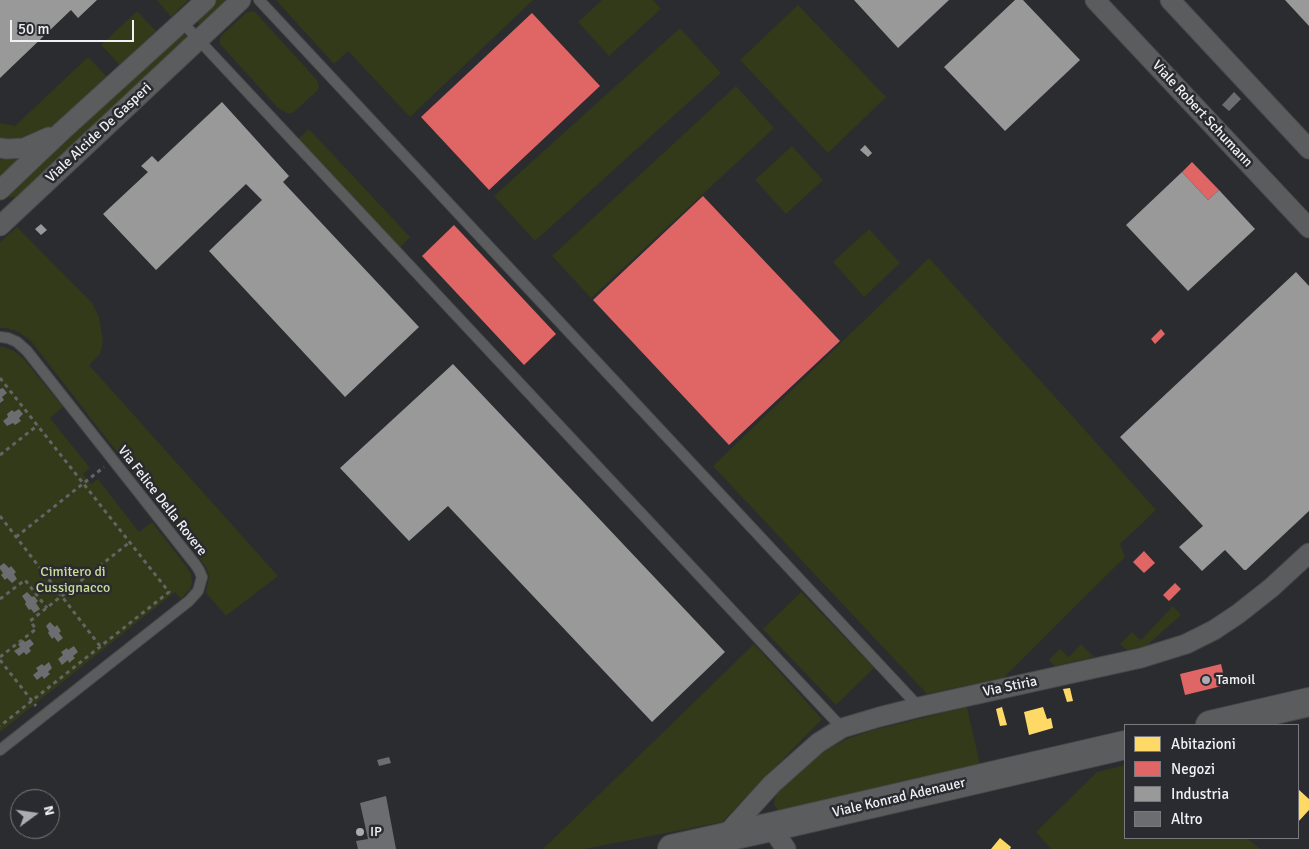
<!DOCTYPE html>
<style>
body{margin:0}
#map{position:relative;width:1309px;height:849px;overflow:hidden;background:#2b2c2f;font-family:Signika,sans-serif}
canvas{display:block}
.legend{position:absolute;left:1124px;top:724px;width:175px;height:115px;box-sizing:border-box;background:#2a2b30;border:1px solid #797a7e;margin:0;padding:6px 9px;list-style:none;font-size:15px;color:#f0f1f4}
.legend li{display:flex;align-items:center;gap:10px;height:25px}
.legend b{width:25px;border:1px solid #797a7e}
.north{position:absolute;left:10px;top:789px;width:50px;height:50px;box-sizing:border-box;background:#2a2b30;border:1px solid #797a7e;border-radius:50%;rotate:76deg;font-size:14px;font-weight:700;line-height:20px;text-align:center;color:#f0f1f4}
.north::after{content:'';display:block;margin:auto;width:18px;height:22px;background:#abacaf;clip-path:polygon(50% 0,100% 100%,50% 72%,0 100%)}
.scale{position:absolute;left:10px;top:20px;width:124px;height:22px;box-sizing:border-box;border:2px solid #f0f1f4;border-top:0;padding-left:6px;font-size:15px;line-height:18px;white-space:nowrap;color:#f0f1f4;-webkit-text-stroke:4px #2a2b30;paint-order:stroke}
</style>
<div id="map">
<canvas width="1309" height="849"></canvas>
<ul class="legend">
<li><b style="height:14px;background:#ffd966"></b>Abitazioni</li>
<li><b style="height:14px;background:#e06666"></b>Negozi</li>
<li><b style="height:14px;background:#999"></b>Industria</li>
<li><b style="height:14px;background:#6c6d70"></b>Altro</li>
</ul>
<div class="north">N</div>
<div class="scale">50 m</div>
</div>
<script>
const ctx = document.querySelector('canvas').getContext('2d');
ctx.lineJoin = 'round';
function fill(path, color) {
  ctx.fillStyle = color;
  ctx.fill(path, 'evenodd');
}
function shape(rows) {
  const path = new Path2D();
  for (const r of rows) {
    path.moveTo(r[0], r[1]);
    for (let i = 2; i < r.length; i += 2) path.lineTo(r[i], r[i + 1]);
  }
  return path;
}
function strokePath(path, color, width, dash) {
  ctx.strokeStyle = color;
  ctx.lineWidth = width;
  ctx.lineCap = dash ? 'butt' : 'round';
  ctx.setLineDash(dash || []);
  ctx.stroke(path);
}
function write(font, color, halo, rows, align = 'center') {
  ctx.font = font + ' Signika,sans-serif';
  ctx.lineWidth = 5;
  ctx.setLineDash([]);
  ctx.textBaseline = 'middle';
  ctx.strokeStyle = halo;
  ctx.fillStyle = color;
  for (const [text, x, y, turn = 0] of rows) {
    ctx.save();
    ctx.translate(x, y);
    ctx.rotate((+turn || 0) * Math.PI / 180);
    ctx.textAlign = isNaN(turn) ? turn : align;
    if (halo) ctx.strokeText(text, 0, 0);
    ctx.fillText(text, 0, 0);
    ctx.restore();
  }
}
fill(shape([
 [157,0,188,0,171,17],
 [217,0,231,0,205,25,200,25,198,23,197,18],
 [276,0,533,0,410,117,348,51,334,64],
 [602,0,653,0,661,9,609,56,578,22],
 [798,5,886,97,828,153,740,60],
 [137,11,156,31,120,65,101,45],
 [251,11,255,12,317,80,319,86,318,90,294,112,289,114,278,108,220,44,220,40,221,36,246,13],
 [680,28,721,73,535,241,494,196],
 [183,34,186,35,187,38,21,197,7,197,179,35],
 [88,57,108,78,58,124,38,135,14,139,0,138,0,123,15,126],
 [736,86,774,128,591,298,552,256],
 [309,129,410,237,398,249,296,141],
 [792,146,823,180,786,214,755,180],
 [0,156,25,156,0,179],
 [17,227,92,303,99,317,103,342,100,354,89,365,278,576,226,616,206,593,209,576,206,567,31,341,19,332,6,328,0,328,0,242],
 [869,229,900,263,864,297,833,262],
 [929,258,1075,419,1156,510,1120,544,1125,557,1003,678,927,694,713,466],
 [0,347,4,347,14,351,23,358,63,407,50,418,90,468,83,474,91,484,98,479,139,532,152,522,186,566,191,574,192,584,189,590,181,599,175,592,0,732],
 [801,592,874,668,836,705,763,629],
 [1173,606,1181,615,1146,646,1127,650,1120,644,1132,632,1141,640],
 [754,644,822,719,722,822,584,849,543,849],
 [1081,644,1094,657,1055,666,1049,660,1060,649,1069,657],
 [967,707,980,765,782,811,777,809,774,805,775,796,779,790,813,760,830,748,847,739,870,731],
 [1125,765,1125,838,1247,838,1260,849,1051,849,1036,832,1097,772]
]), '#323a19');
fill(shape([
 [1070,688,1073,701,1067,702,1063,689],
 [1002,707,1007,725,1000,726,996,709],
 [1043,707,1047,719,1051,718,1053,728,1029,735,1024,712],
 [1298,789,1309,799,1309,810,1298,822],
 [1000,838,1011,847,1010,849,991,849]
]), '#ffd966');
fill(shape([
 [532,13,600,86,489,190,421,117],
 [1192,162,1219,190,1208,200,1182,172],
 [703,196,840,341,729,445,593,300],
 [454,225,556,334,524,365,422,256],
 [1161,329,1165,334,1155,344,1151,339],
 [1144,551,1155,563,1144,573,1133,562],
 [1175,583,1181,589,1169,601,1163,595],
 [1221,664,1226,685,1185,695,1180,674]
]), '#e06666');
fill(shape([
 [0,0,97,0,78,18,71,10,0,78],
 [854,0,949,0,898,48],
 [1015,0,1023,0,1080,60,1005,131,944,67],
 [1285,0,1309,0,1309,26],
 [222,102,289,176,283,182,419,327,345,397,209,251,262,200,246,184,156,270,103,214,148,172,141,166,152,156,158,162],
 [865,145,872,153,868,157,860,150],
 [1182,172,1208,200,1219,190,1255,229,1188,291,1126,225],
 [41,224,47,230,41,235,35,229],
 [1296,272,1309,286,1309,511,1246,570,1244,570,1225,550,1202,571,1179,547,1203,526,1120,437],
 [453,364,725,652,652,722,448,506,409,541,340,468]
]), '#999');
fill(shape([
 [1234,92,1241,99,1229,111,1222,105],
 [3,388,7,393,2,397,4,400,0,403,0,389],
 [19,409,23,414,19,418,21,421,15,425,13,423,7,426,3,421,8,417,7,414,12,410,14,412],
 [4,563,9,568,11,566,16,572,14,574,17,579,12,583,7,578,5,580,1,575,3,573,0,569,0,566],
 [27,592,32,597,34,596,38,601,36,603,40,609,34,613,31,609,29,610,25,604,26,602,22,596],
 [50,622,55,627,57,625,61,631,59,633,63,638,58,642,54,637,52,639,48,633,49,631,46,626],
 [30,639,34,644,29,648,31,651,26,655,24,652,19,656,14,651,20,647,18,644,23,640,25,642],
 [74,646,78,652,73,656,75,658,69,663,68,660,62,665,58,659,63,655,61,652,67,648,68,650],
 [49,662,52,668,48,672,50,674,44,679,42,676,37,680,33,675,38,671,36,668,42,664,44,666],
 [389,757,391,763,379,766,377,760],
 [386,796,396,849,358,849,356,841,368,839,360,803]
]), '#6c6d70');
const service = shape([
 [259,0,919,707],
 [182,22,842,728],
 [0,337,8,338,17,342,27,351,195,564,199,570,202,577,198,591,189,601,0,750]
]);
const minor = shape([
 [1095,0,1309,228],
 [1170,0,1309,149],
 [0,148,7,149,24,148,49,137],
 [0,190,62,131,206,0],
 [0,226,241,0],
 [771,827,786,849],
 [723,838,772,784,818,743,842,728,879,717,919,707,1141,658,1186,644,1214,630,1238,614,1271,588,1309,553]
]);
const secondary = shape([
 [1210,725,1309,702],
 [672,849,771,827,1125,745]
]);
strokePath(service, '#48494b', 12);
strokePath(minor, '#48494b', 21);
strokePath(secondary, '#48494b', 30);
strokePath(shape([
 [0,378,169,592,0,726],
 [0,455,38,425],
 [0,516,100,646],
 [16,537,104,467],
 [0,599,25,580,47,608],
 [0,657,36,629,30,621,130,542],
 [0,660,36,706]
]), '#646466', 3, [4, 4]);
strokePath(service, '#5b5c5e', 10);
strokePath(minor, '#5b5c5e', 19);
strokePath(secondary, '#5b5c5e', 28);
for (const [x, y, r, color] of [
 [1206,680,5,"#abacaf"],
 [360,832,5,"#abacaf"]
]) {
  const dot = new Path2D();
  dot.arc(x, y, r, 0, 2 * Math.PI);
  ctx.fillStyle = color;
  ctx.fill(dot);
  strokePath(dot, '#2a2b30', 2);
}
write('14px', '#f0f1f4', '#2a2b30', [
 ["Viale Robert Schumann",1202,114,47],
 ["Viale Alcide De Gasperi",99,133,-43],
 ["Via Felice Della Rovere",162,501,52],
 ["Via Stiria",1010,687,-12],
 ["Viale Konrad Adenauer",899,798,-13]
]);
write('14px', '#cadc98', '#2a2b30', [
 ["Cimitero di",73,572],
 ["Cussignacco",73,588]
]);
write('14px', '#f0f1f4', '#2a2b30', [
 ["Tamoil",1216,680],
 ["IP",370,832]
], 'left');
</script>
